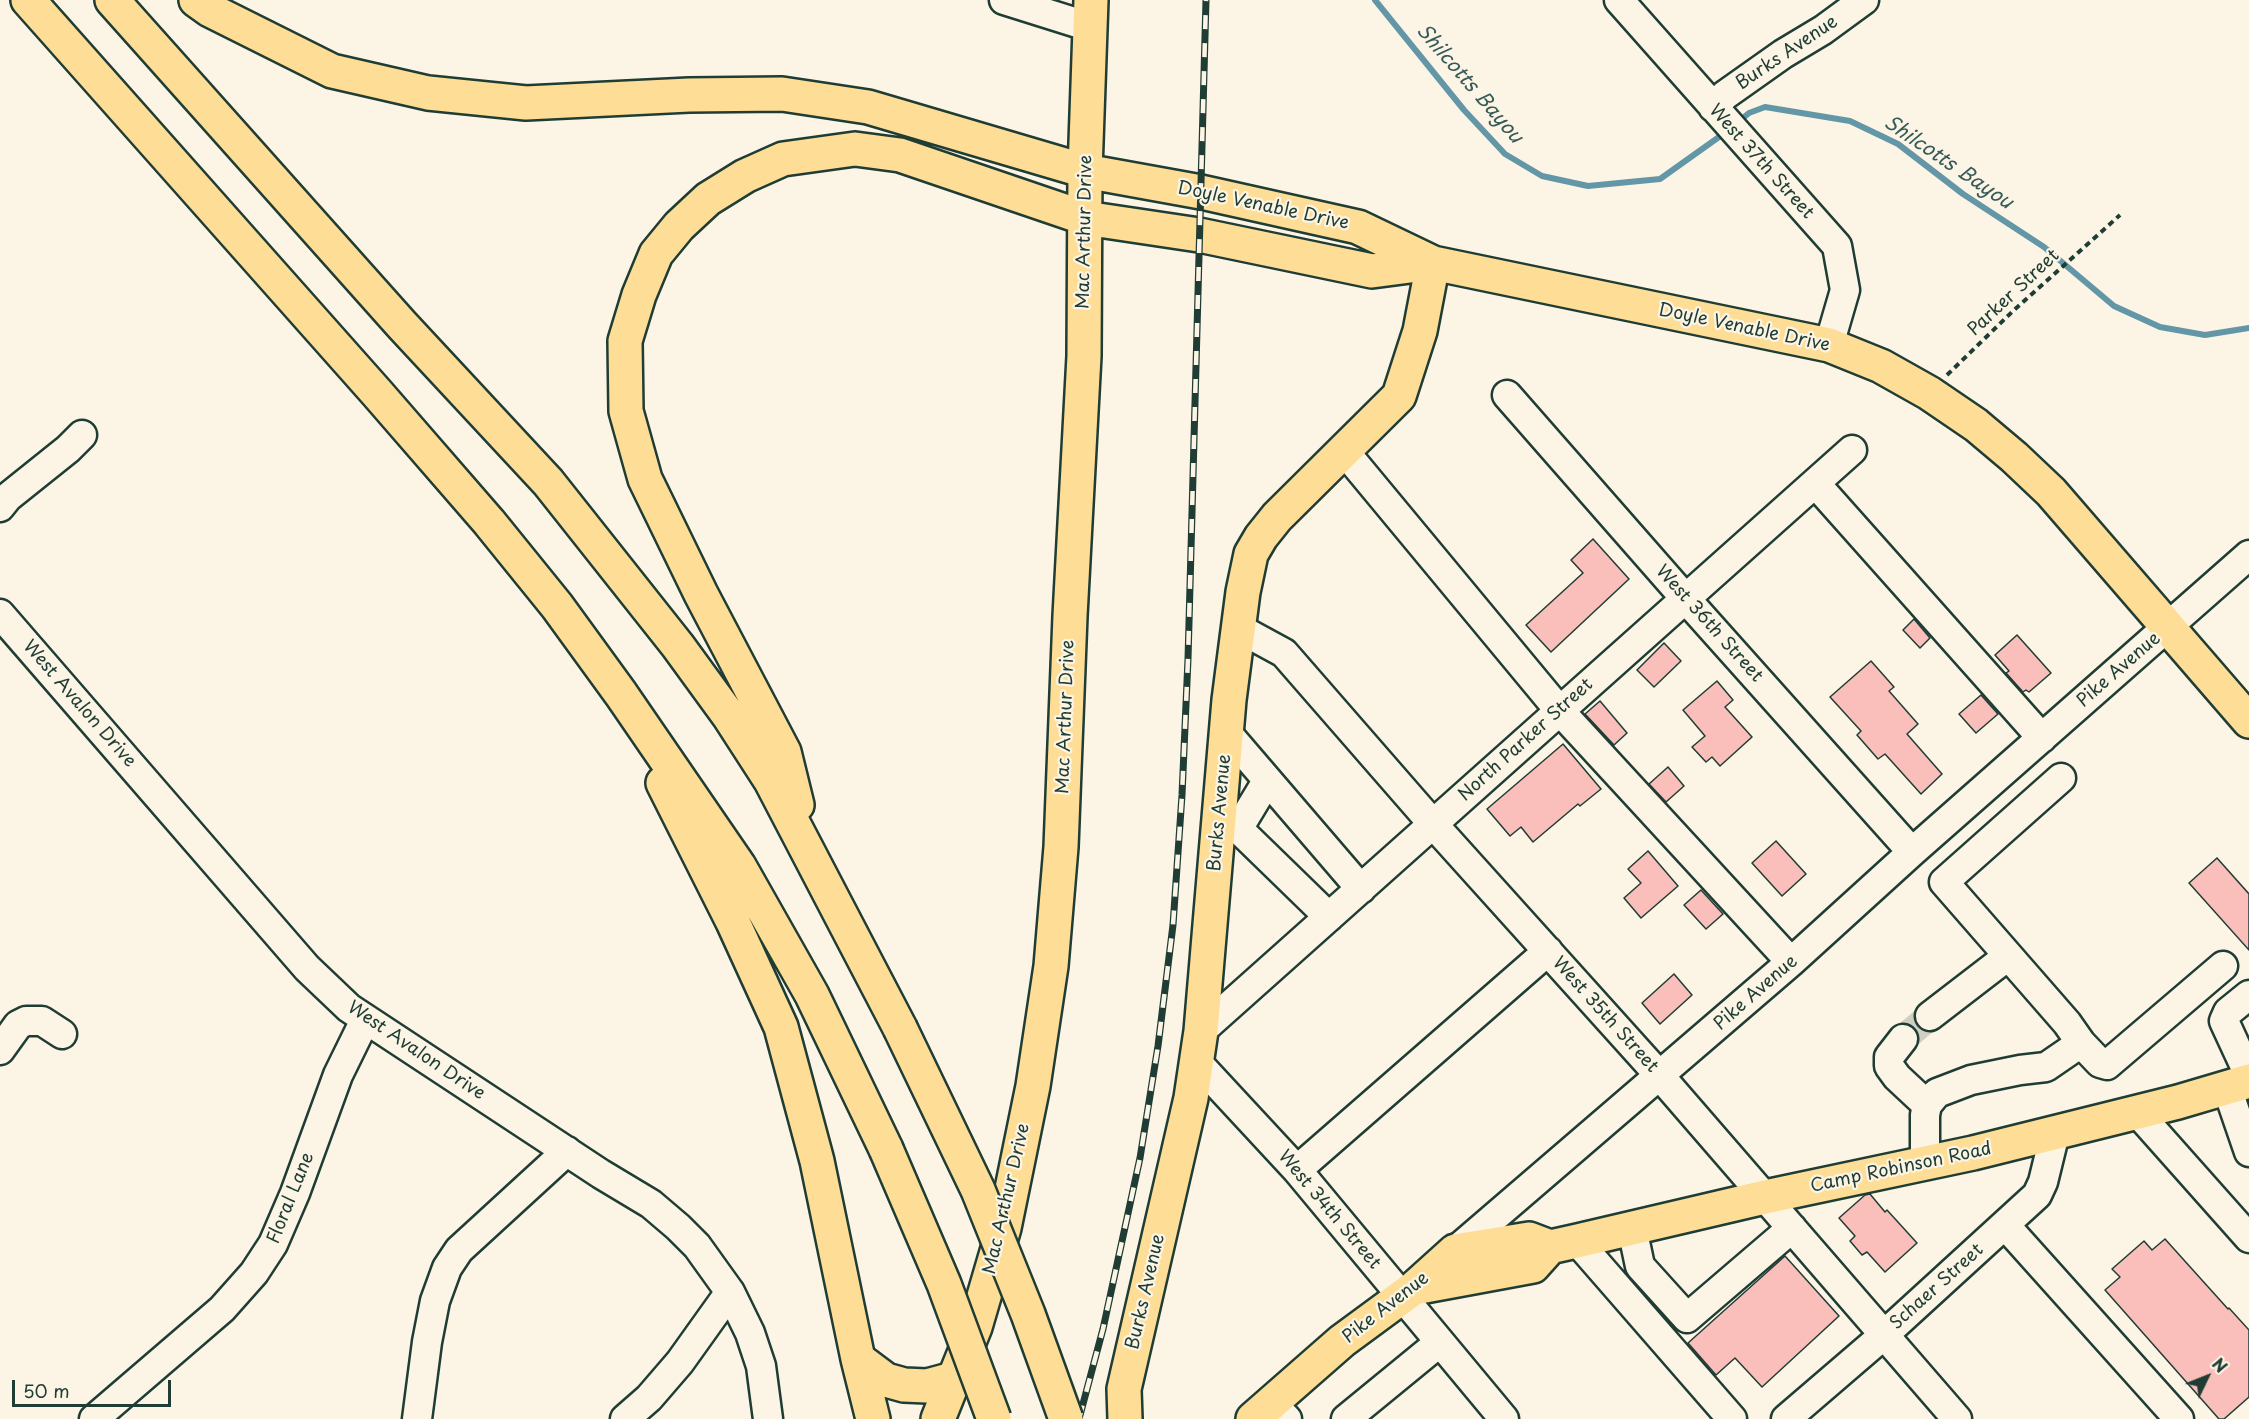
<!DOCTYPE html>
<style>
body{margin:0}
#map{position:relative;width:2249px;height:1419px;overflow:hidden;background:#fcf5e5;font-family:"Playpen Sans",sans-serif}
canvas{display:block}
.north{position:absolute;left:2177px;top:1347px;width:60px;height:60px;-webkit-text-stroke:4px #fcf5e5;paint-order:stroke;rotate:47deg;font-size:16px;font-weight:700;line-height:24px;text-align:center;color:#1f3d34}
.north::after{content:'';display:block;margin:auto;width:21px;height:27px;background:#1f3d34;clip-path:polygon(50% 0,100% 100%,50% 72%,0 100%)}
.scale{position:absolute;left:12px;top:1380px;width:159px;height:27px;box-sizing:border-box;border:3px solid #1f3d34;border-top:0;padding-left:8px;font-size:18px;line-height:21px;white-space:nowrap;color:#1f3d34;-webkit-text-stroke:4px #fcf5e5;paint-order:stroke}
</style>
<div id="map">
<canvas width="2249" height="1419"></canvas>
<div class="north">N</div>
<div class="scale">50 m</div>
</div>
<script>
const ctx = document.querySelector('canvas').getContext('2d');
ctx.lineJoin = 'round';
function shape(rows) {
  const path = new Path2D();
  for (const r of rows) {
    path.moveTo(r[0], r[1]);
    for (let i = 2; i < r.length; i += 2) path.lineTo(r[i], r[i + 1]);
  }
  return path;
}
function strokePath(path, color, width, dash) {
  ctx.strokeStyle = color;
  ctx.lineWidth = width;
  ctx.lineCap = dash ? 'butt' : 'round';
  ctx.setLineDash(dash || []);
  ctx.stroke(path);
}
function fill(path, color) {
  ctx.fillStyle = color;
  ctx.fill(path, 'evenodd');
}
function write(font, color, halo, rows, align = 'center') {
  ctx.font = font + ' "Playpen Sans",sans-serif';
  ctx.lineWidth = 4.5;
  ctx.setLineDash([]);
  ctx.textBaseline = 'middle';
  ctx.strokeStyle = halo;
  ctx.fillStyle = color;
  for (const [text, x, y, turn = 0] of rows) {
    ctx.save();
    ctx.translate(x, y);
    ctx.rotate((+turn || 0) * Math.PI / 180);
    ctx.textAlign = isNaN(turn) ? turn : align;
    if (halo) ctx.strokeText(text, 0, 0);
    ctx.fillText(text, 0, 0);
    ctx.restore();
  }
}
strokePath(shape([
 [1375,0,1464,110,1505,154,1542,176,1588,186,1660,179,1726,132],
 [1738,122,1749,113,1765,107,1850,121,1898,144,1963,194,2044,247,2114,306,2160,327,2205,335,2249,328]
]), '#6397a7', 6);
const building = shape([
 [1593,539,1629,579,1551,652,1526,625,1583,573,1571,560,1593,539],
 [1914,619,1930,638,1920,648,1903,630,1914,619],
 [2017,635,2051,673,2029,692,2026,690,2023,692,2006,673,2009,671,1995,655,2017,635],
 [1664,643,1681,661,1654,687,1637,670,1664,643],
 [1871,661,1894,687,1889,691,1918,724,1907,734,1942,774,1921,794,1885,754,1878,759,1857,735,1861,731,1830,697,1871,661],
 [1717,681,1733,700,1725,707,1752,737,1720,766,1712,757,1706,762,1692,747,1705,736,1683,710,1717,681],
 [1981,695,1998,714,1976,733,1959,714,1981,695],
 [1600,701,1627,733,1614,745,1585,714,1600,701],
 [1563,744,1601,789,1580,806,1578,804,1533,842,1521,827,1510,836,1487,809,1563,744],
 [1668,767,1684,786,1666,802,1649,784,1668,767],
 [1776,841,1806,874,1782,896,1752,863,1776,841],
 [1648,851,1678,886,1641,918,1624,898,1641,883,1628,869,1648,851],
 [2217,858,2249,894,2249,950,2189,883,2217,858],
 [1701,890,1723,914,1706,929,1684,905,1701,890],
 [1674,974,1692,995,1660,1024,1642,1003,1674,974],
 [1870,1194,1885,1212,1887,1210,1917,1243,1885,1272,1867,1252,1862,1255,1850,1241,1855,1236,1839,1218,1865,1195,1870,1194],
 [2165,1239,2228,1309,2229,1308,2249,1330,2249,1397,2224,1419,2219,1419,2105,1290,2120,1277,2112,1269,2144,1241,2152,1250,2165,1239],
 [1785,1256,1839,1316,1762,1387,1735,1358,1716,1375,1688,1343,1785,1256]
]);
fill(building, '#fabebb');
strokePath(building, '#1f3d34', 1.5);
strokePath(shape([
 [1903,1039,1930,1016]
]), '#d0d0c2', 28, [28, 14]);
const minor = shape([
 [1004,0,1090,27],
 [1619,0,1837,246,1845,290,1829,345],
 [1713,107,1725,95,1783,54,1823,30,1864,0],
 [1507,395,1685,598,1912,852],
 [1345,452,1559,710,1791,962],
 [1815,483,2042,738],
 [0,507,8,497,68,449,82,435],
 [0,614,307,968,349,1008,601,1174,651,1204,678,1227,697,1246,730,1292,750,1333,761,1366,768,1419],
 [1238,628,1284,653,1433,824,1660,1076,1957,1419],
 [1228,734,1361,889],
 [1220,811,1329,917],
 [1238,829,1267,781],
 [2249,995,2228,1012,2224,1021,2249,1075],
 [1930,1016,2008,956],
 [1201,1031,1852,450],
 [1903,1039,1889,1057,1889,1066,1897,1077,1927,1105],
 [2081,1043,2100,1063,2107,1065,2223,966],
 [0,1050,18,1025,26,1021,42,1021,62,1034],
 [1195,1060,1297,1170,1504,1419],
 [2227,1088,2249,1152],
 [2137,1112,2249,1238],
 [1925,1163,1925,1115,1927,1105,1937,1093,1971,1080,2020,1070,2046,1067,2081,1043,2067,1023,1944,882,2061,778],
 [1297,1170,1548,951],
 [2005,1225,2179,1419],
 [1632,1228,1640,1266,1687,1318,1792,1228],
 [1577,1241,1732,1419],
 [1455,1251,1791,962,1912,852,2249,555],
 [1272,1403,1287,1419],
 [94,1419,222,1309,254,1273,273,1244,295,1193,338,1075,365,1020],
 [417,1419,427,1342,435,1301,447,1268,459,1250,567,1151],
 [625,1419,649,1398,680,1362,730,1292],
 [1346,1419,1440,1342],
 [1786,1419,1885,1334,2037,1195,2043,1182,2055,1133]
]);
const major = shape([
 [1085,171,1201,192,1358,227,1433,263,1829,345,1881,366,1929,393,1976,425,2014,457,2051,492,2249,721],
 [1085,218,1199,235,1372,271,1433,263],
 [1414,1288,1533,1266,1550,1247],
 [938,1419,975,1327,1004,1228,1033,1086,1051,966,1061,847,1070,616,1084,356,1085,171,1091,0],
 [1125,1419,1124,1389,1191,1098,1201,1031,1229,700,1243,592,1251,554,1261,537,1277,517,1399,396,1420,331,1433,263],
 [1253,1419,1342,1341,1414,1288,1455,1251,1529,1239,1550,1247,1577,1241,1765,1197,1973,1153,2178,1102,2249,1081]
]);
const highway = shape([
 [28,0,377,393,489,522,557,606,621,694,739,866,812,995,886,1149],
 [112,0,402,325,548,482,678,646,729,716,771,781,900,1028],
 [196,0,210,10,332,71,428,93,526,103,689,95,782,94,868,107,1085,171],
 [663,783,733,922,781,1027,817,1161,858,1359,873,1419],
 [797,805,784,752,701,594,645,479,626,411,625,341,639,295,656,254,679,226,708,199,745,176,783,159,855,149,900,155,1085,218],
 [858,1359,886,1380,904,1385,927,1386,953,1379]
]);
strokePath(minor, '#1f3d34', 33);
strokePath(major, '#1f3d34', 38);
strokePath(highway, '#1f3d34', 38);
strokePath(shape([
 [1947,375,2013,311,2120,215]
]), '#1f3d34', 4, [6, 4.5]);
strokePath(minor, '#fcf5e5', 28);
strokePath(major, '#fedd96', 33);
strokePath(highway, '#fedd96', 33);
const rail = shape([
 [1079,1419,1103,1329,1140,1158,1158,1046,1173,925,1182,795,1188,659,1206,0]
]);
strokePath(rail, '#1f3d34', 7);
strokePath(rail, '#fcf5e5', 4.5, [14]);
const highwayBridge = shape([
 [900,1028,978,1190,1028,1314,1066,1419],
 [886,1149,944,1284,994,1419]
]);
strokePath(highwayBridge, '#1f3d34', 38, []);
strokePath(highwayBridge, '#fedd96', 33);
write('18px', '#1f3d34', '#fcf5e5', [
 ["Burks Avenue",1787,53,-34],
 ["West 37th Street",1761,162,48],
 ["Doyle Venable Drive",1263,206,12],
 ["Mac Arthur Drive",1085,232,-89],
 ["Parker Street",2014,293,-43],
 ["Doyle Venable Drive",1744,328,12],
 ["West 36th Street",1709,624,48],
 ["Pike Avenue",2119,670,-41],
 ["West Avalon Drive",79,704,49],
 ["Mac Arthur Drive",1066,717,-88],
 ["North Parker Street",1526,740,-42],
 ["Burks Avenue",1220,813,-85],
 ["Pike Avenue",1756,993,-41],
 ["West 35th Street",1605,1015,48],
 ["West Avalon Drive",416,1051,34],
 ["Camp Robinson Road",1901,1168,-12],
 ["Floral Lane",291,1198,-68],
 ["Mac Arthur Drive",1007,1199,-77],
 ["West 34th Street",1329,1210,50],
 ["Schaer Street",1937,1287,-42],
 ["Burks Avenue",1146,1292,-77],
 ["Pike Avenue",1386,1308,-38]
]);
write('italic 20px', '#365b5a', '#fcf5e5', [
 ["Shilcotts Bayou",1469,84,49],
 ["Shilcotts Bayou",1948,163,34]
]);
</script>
